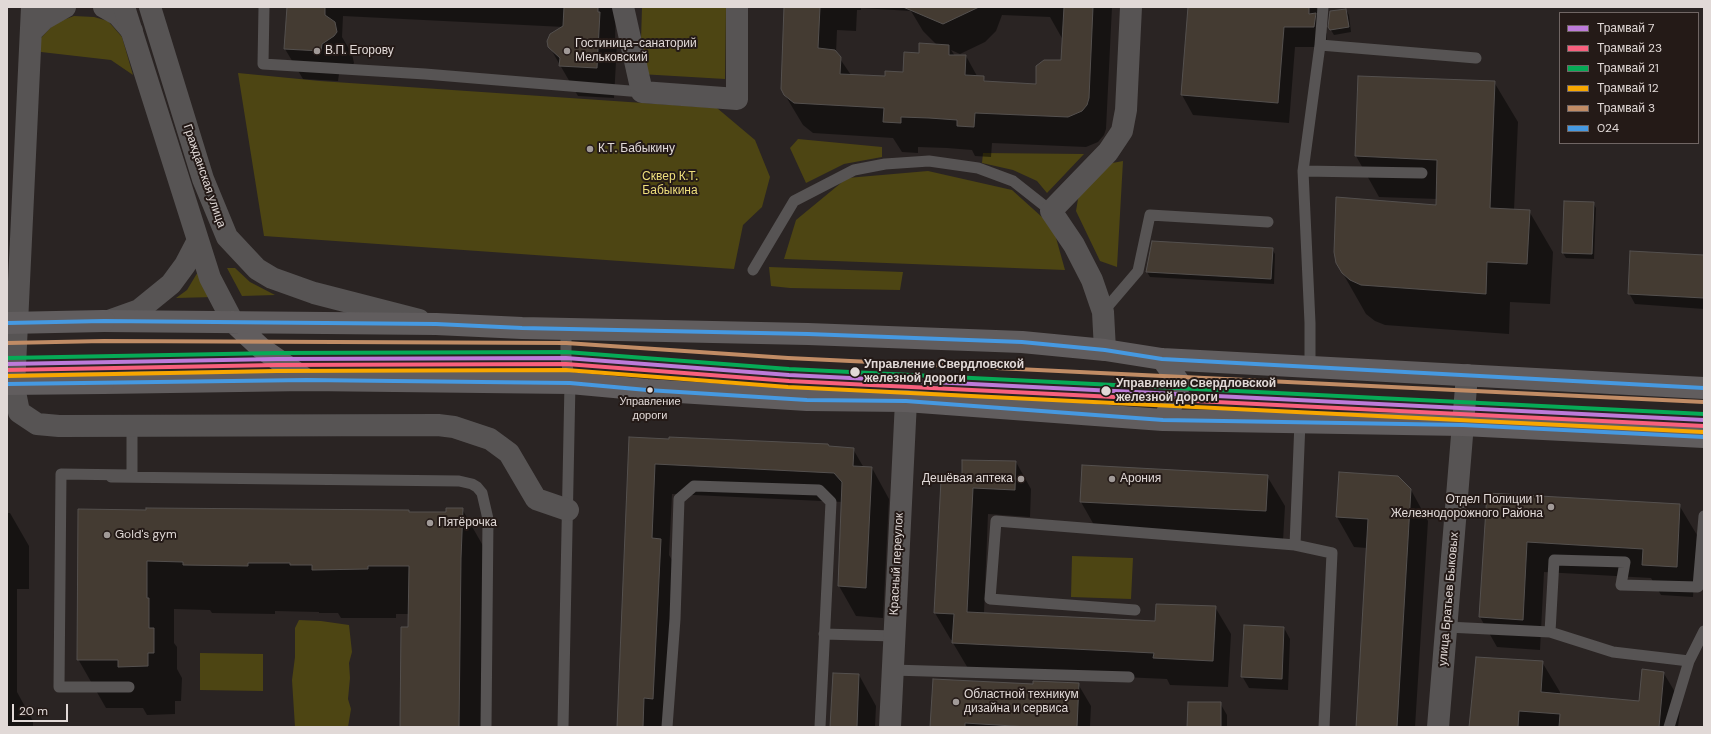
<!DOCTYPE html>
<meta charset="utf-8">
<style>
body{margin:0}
#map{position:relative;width:1711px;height:734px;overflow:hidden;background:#2a2423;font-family:"DM Sans",sans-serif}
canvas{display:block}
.frame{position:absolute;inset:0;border:8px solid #e1d9d7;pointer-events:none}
.legend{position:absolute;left:1559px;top:12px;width:140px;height:132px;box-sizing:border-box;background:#241a17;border:1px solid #706664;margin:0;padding:5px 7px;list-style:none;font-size:12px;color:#e1d9d7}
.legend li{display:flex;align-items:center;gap:8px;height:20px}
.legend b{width:20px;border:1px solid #706664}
.scale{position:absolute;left:12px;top:704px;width:56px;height:18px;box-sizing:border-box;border:2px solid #e1d9d7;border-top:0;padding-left:5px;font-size:12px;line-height:14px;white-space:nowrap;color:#e1d9d7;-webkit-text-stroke:3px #241a17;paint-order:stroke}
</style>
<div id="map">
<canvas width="1711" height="734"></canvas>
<div class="frame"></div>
<ul class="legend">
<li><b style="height:5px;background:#bd7bd9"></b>Трамвай 7</li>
<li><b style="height:5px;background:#f8607d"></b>Трамвай 23</li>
<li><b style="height:5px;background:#06aa56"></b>Трамвай 21</li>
<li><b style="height:5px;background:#f7a600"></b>Трамвай 12</li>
<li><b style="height:5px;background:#c18c65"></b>Трамвай 3</li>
<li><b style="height:5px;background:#4699e1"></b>024</li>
</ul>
<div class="scale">20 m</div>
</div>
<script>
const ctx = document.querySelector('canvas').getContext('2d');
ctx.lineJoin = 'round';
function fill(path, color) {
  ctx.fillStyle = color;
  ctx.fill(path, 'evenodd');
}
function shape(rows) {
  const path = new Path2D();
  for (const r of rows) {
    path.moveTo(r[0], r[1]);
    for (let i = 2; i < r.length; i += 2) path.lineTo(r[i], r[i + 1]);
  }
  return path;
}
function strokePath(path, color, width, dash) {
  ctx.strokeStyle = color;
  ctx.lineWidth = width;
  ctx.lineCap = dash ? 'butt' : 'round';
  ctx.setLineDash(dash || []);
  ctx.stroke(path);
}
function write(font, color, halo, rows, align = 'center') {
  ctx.font = font + ' "DM Sans",sans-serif';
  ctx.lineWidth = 4;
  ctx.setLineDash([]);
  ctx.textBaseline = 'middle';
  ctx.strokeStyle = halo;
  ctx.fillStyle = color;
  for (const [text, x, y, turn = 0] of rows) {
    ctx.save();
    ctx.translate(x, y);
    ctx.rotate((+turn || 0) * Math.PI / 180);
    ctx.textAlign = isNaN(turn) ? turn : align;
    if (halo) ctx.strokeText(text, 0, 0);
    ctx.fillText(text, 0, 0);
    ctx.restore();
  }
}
fill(shape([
 [642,7,726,7,725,79,640,74],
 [74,16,94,17,108,21,122,37,133,75,111,60,41,52,40,39,55,23],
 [238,73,320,81,717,108,755,140,770,177,762,207,743,225,734,269,264,236],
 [798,139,882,147,882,157,844,164,806,183,790,148],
 [983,153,1084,154,1047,193,1037,181,1013,170,982,163],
 [1123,161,1117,267,1100,261,1076,211,1078,199,1085,186,1102,165],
 [928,171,1012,190,1053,227,1065,270,784,259,796,220,847,178],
 [769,267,903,272,900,290,790,288,771,286],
 [227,268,235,268,250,282,275,295,242,296],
 [199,270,214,297,176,298,187,290],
 [1072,556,1133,558,1131,599,1071,597],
 [299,620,321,621,349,625,352,652,349,663,350,678,348,699,351,709,348,727,295,727,292,680,295,657,295,628],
 [200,653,263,654,263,691,200,690]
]), '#4d4513');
fill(shape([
 [288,7,616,7,615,40,617,43,614,98,578,96,549,46,564,27,343,16,342,37,352,54,354,63,351,67,339,74,338,81,303,79,285,49],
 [786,7,1112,7,1106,129,1104,135,1098,142,1086,147,992,143,991,157,975,156,972,150,947,148,918,147,918,153,902,152,893,138,813,133,803,125,785,95],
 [861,8,911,11,923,31,937,45,920,54,904,73,886,77,851,75,836,53,837,30,856,31,857,10,861,10],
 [1002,15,1050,17,1063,40,1062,61,1037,85,986,82,983,77,977,76,966,56,955,56,951,50,960,54,985,42,996,31],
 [1189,7,1316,7,1320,14,1320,23,1327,34,1326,47,1295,47,1289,123,1193,115,1182,95],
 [1346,10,1349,15,1351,32,1334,35,1329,27],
 [1359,77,1494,82,1518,122,1514,210,1529,211,1553,252,1550,304,1510,302,1509,334,1385,325,1375,321,1366,314,1337,263,1437,206,1437,199,1379,197,1356,156],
 [1593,203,1596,208,1594,259,1566,258,1563,253],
 [1152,242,1272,249,1275,254,1274,284,1150,277,1147,272],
 [1704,256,1704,309,1635,304,1629,293],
 [630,438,853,449,864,468,872,468,889,499,883,618,856,616,839,586,843,502,672,494,669,555,678,570,670,727,618,727],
 [1016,462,1031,489,1030,517,988,514,984,613,1156,622,1215,607,1231,634,1228,687,1170,685,1167,679,969,670,953,643,953,640,951,640,935,613,963,482],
 [1339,473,1411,490,1428,521,1415,727,1357,727,1367,548,1354,547,1337,517],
 [1267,476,1285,506,1283,541,1098,532,1081,502],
 [1488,494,1679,505,1697,535,1693,597,1661,595,1651,578,1544,572,1540,650,1497,647,1480,617],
 [462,509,490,558,487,727,401,727,409,614,396,614,396,618,341,618,338,613,319,613,319,612,275,611,275,614,212,613,210,610,174,609,174,643,177,647,177,669,182,678,181,701,175,701,175,714,147,715,143,708,106,708,78,659,79,510,447,513],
 [7,513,10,513,29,546,29,589,17,589,17,692,33,721,33,727,7,727],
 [1284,628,1290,639,1288,690,1249,688,1242,676],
 [1542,662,1560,692,1560,695,1640,702,1663,672,1681,702,1678,727,1471,727],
 [859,675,876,706,875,727,831,727],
 [1078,684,1091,706,1090,727,931,727,1034,685],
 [1220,703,1227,715,1227,727,1188,727]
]), '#0007');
const building = shape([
 [287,7,325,7,325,15,335,22,337,32,334,36,322,44,321,51,284,49,287,7],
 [564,7,598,7,598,12,600,12,597,68,559,66,560,58,548,47,547,41,550,34,563,26,564,7],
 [784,7,820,7,818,48,835,50,841,57,840,74,885,76,885,71,903,72,904,52,919,53,919,43,949,45,949,55,966,55,965,75,984,76,984,81,1036,84,1036,66,1044,60,1061,60,1064,7,1093,7,1089,98,1087,105,1082,111,1068,117,975,113,974,127,957,126,957,120,929,118,901,117,901,123,883,122,884,108,794,103,784,95,781,89,784,7],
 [903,7,979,7,943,24,903,7],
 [1188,7,1309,7,1309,14,1316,13,1314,27,1284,27,1278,103,1181,95,1188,7],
 [1346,9,1349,27,1330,30,1328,27,1330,11,1346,9],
 [1358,76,1495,81,1490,208,1530,210,1527,264,1487,262,1486,294,1361,285,1350,280,1342,273,1336,263,1334,252,1336,197,1436,205,1437,160,1355,156,1358,76],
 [1564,201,1594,202,1592,254,1562,253,1564,201],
 [1152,241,1273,248,1271,279,1146,272,1152,241],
 [1630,251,1704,255,1704,298,1628,294,1630,251],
 [629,437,669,439,669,437,828,444,829,446,854,448,853,466,872,467,866,588,838,586,842,482,834,473,655,464,652,538,661,539,653,699,644,698,643,727,617,727,629,437],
 [962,460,1016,461,1015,490,973,488,967,612,1155,621,1156,604,1216,606,1213,661,1153,658,1154,653,952,643,954,614,934,613,941,480,962,481,962,460],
 [1082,465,1268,475,1266,511,1080,502,1082,465],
 [1339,472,1398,476,1411,489,1397,727,1356,727,1368,519,1336,517,1339,472],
 [1487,493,1680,504,1677,567,1642,565,1643,549,1527,542,1523,620,1479,617,1487,493],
 [146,508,409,510,409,512,446,512,446,508,463,508,461,558,459,727,400,727,401,627,408,627,409,566,368,566,368,569,312,570,312,565,290,565,290,563,248,563,248,566,183,565,183,562,147,561,147,598,149,598,149,628,154,628,154,653,148,653,148,666,118,667,118,660,77,660,78,509,146,510,146,508],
 [1244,625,1284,627,1282,679,1241,677,1244,625],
 [1476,657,1543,661,1541,692,1639,701,1642,669,1664,672,1659,727,1559,727,1560,714,1519,711,1518,727,1469,727,1476,657],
 [833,673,859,674,857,727,830,727,833,673],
 [933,679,1033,684,1033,681,1079,683,1077,727,1029,727,965,723,965,727,930,727,933,679],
 [1188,702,1221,702,1221,727,1187,727,1188,702]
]);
fill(building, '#443b32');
strokePath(building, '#54504e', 1);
strokePath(shape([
 [264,7,263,64,425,74,642,92],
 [1320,45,1476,58],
 [1303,171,1422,173],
 [753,270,794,201,854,170,885,164,929,161,978,168,1013,181,1051,211],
 [1103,312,1138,271,1150,215,1268,222],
 [1310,367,1310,323,1303,171,1320,45,1323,7],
 [1300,422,1295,545,1332,553,1324,727],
 [111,477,459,481,472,484,477,487,482,493,488,519,486,727],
 [1135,610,990,599,996,521,1295,545],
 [1447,627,1550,632,1613,652,1689,661],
 [1550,632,1554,560,1625,562,1621,585,1698,587,1704,516],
 [824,634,894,636],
 [892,670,1129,677],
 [129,687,59,687,61,474,132,475,132,426],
 [563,727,570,383,566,358,566,329],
 [667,727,675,619,679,499,694,486,819,490,831,502,820,727],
 [1669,727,1689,661,1704,631]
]), '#575454', 11);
strokePath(shape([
 [32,7,14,387,19,412,37,424,59,426,438,425,454,427,490,439,509,453,536,499,568,510],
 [104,7,118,15,132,31],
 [623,7,642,92,737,99,737,7],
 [32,31,44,19,65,7],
 [1105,350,1103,312,1092,280,1074,245,1051,211,1108,152,1122,131,1126,110,1131,7]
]), '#575454', 22);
strokePath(shape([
 [124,7,210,278,233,322],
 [150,7,203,179,227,237,257,269,272,278,314,293,419,320],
 [111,320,139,310,171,284,185,265,197,242],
 [890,727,906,401],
 [1438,727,1467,375]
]), '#575454', 22);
strokePath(shape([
 [104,321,436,324,522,328,808,334,1022,342,1105,350,1162,359,1704,388],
 [233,322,261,348,307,380],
 [1162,359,1179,382,1177,395,1163,420],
 [103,383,307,380,570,383,647,390,807,400,906,401,1163,420,1463,425,1704,437]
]), '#615d5e', 22);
strokePath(shape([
 [7,323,104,321],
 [7,384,103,383]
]), '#615d5e', 22);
strokePath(shape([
 [7,323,104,321,436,324,522,328,808,334,1022,342,1105,350,1162,359,1704,388],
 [7,384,307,380,570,383,647,390,807,400,906,401,1163,420,1463,425,1704,437]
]), '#4699e1', 4);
strokePath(shape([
 [7,364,277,359,566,358,789,375,1704,420]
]), '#bd7bd9', 4);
strokePath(shape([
 [7,370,277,365,566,364,789,381,1704,426]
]), '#f8607d', 4);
strokePath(shape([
 [7,358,277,353,566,352,789,369,1704,414]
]), '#06aa56', 4);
strokePath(shape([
 [7,376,277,371,566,370,788,387,1703,432]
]), '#f7a600', 4);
strokePath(shape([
 [7,343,104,341,566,343,788,358,1704,402]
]), '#c18c65', 4);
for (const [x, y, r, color] of [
 [317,51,4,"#a19a98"],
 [567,51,4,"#a19a98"],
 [590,149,4,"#a19a98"],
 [855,372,5.5,"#e1d9d7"],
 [650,390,3.5,"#e1d9d7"],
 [1106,391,5.5,"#e1d9d7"],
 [1021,479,4,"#a19a98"],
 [1112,479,4,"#a19a98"],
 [1551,507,4,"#a19a98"],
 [430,523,4,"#a19a98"],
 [107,535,4,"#a19a98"],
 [956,702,4,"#a19a98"]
]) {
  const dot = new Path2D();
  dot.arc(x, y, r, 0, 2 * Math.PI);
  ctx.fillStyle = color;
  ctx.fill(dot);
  strokePath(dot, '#241a17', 1.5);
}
write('11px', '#e1d9d7', '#241a17', [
 ["Управление",650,402],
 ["дороги",650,416]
]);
write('12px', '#e1d9d7', '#241a17', [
 ["Гостиница-санаторий",575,44],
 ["Мельковский",575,58],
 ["В.П. Егорову",325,51],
 ["К.Т. Бабыкину",598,149],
 ["Дешёвая аптека",1013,479,"right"],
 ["Арония",1120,479],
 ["Отдел Полиции 11",1543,500,"right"],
 ["Железнодорожного Района",1543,514,"right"],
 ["Пятёрочка",438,523],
 ["Gold's gym",115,535],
 ["Областной техникум",964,695],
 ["дизайна и сервиса",964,709]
], 'left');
write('12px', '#e1d9d7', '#241a17', [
 ["Гражданская улица",204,176,71],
 ["Красный переулок",897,564,-87],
 ["улица Братьев Быковых",1449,599,-85]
]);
write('12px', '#efdf7c', '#241a17', [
 ["Сквер К.Т.",670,177],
 ["Бабыкина",670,191]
]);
write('bold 12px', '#e1d9d7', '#241a17', [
 ["Управление Свердловской",864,365],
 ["железной дороги",864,379],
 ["Управление Cвердловской",1116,384],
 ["железной дороги",1116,398]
], 'left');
</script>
